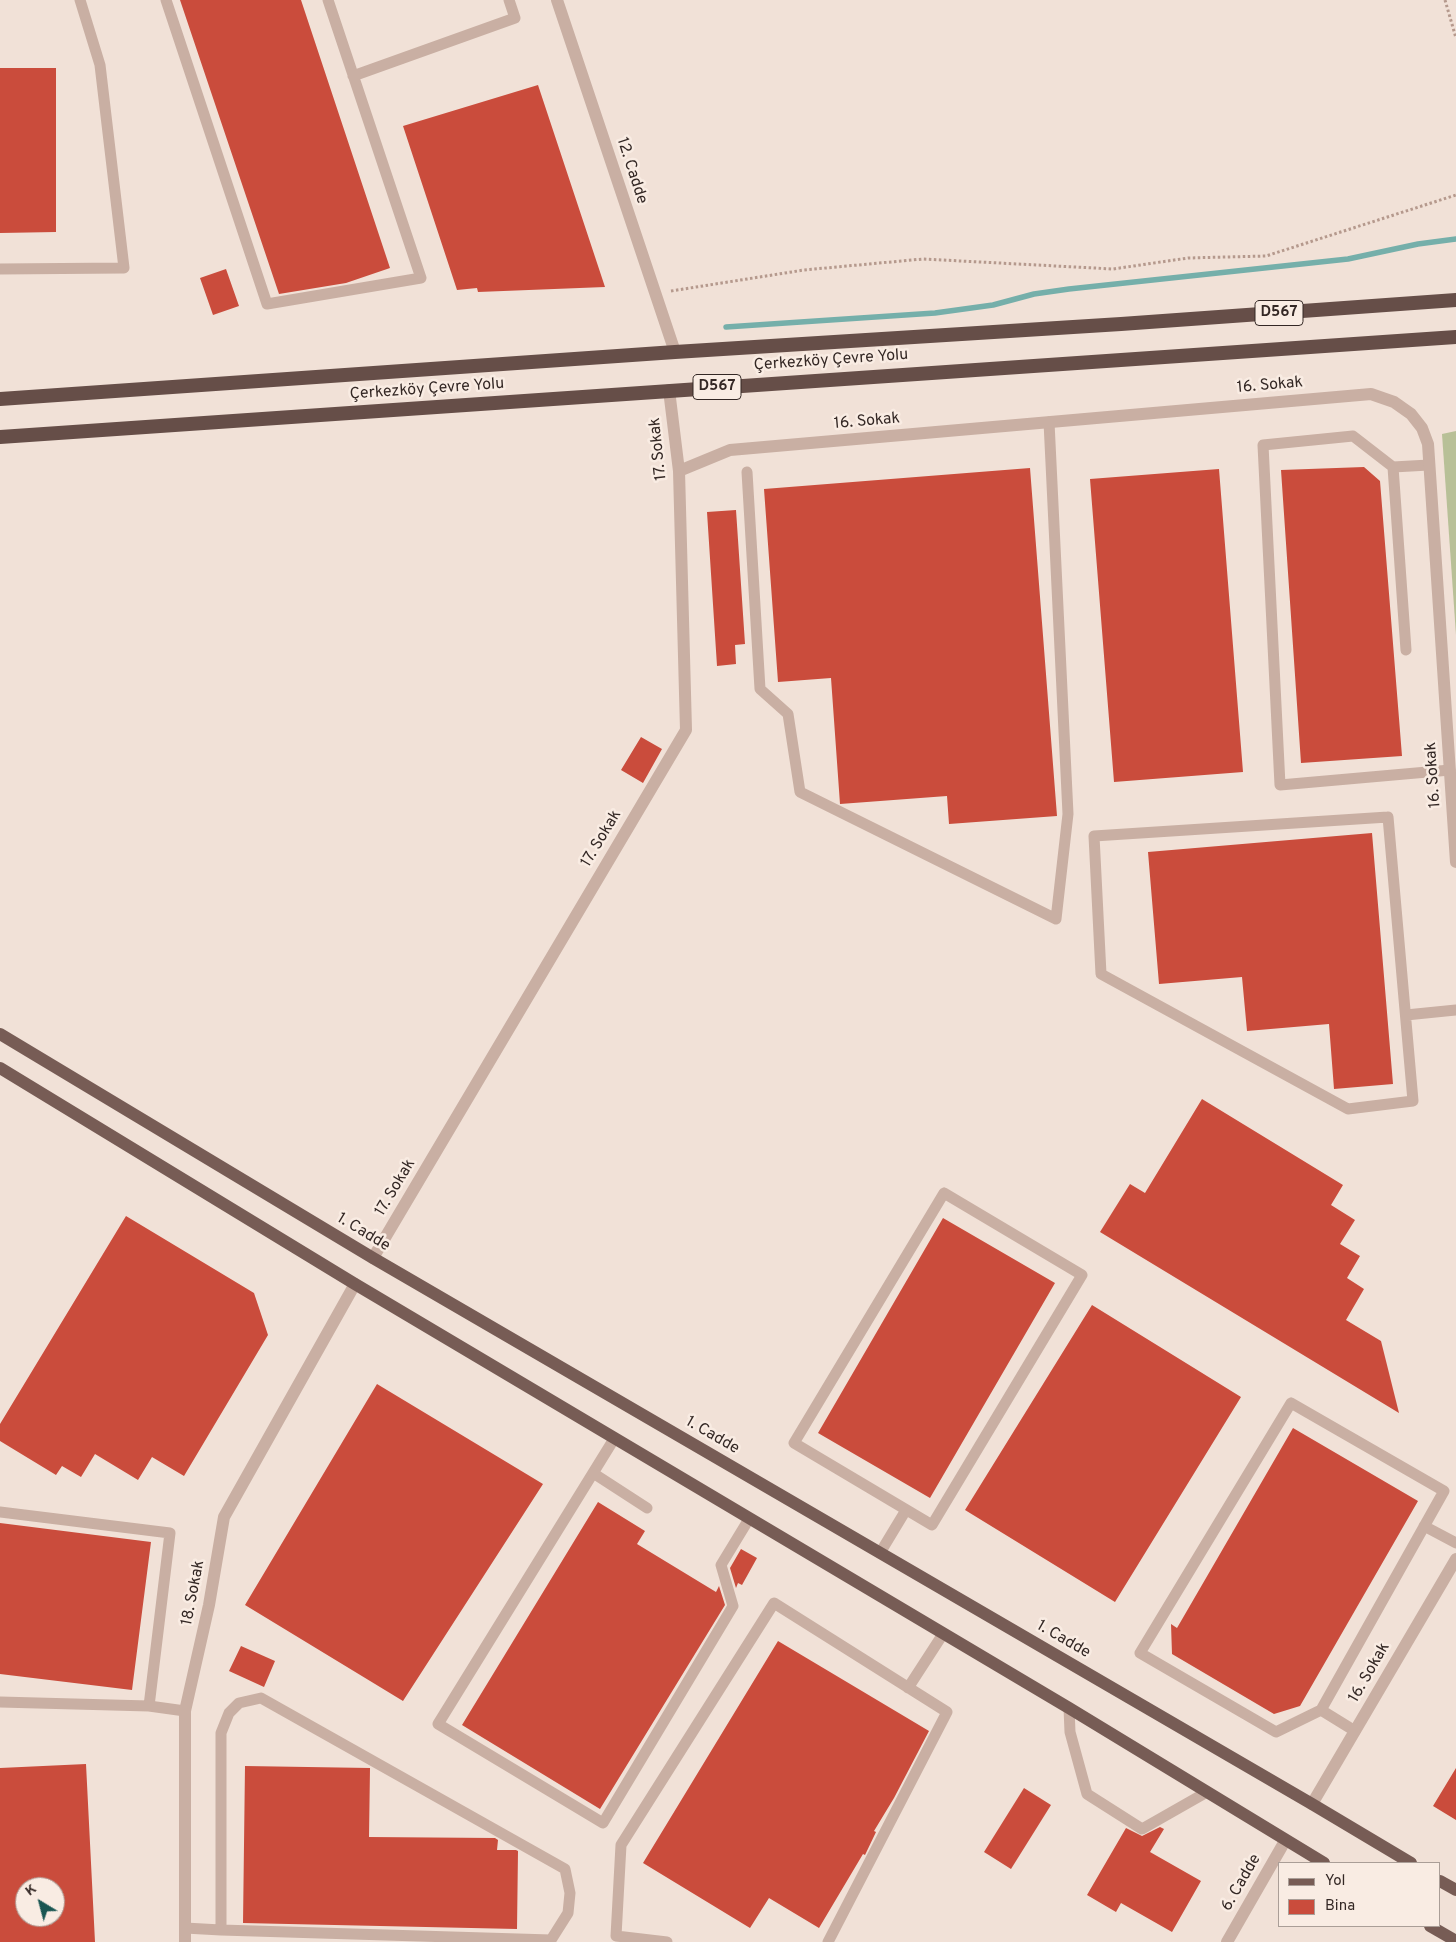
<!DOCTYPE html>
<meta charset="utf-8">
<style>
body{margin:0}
#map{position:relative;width:1456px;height:1942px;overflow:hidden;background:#f1e1d7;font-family:Overpass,sans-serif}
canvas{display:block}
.legend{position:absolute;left:1278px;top:1862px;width:162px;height:65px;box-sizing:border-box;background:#f9ece3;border:1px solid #aa9e97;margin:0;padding:6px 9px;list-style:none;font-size:15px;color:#342825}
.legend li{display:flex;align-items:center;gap:10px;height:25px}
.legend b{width:25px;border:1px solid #aa9e97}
.north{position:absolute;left:15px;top:1877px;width:50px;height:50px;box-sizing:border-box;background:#f9ece3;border:1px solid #aa9e97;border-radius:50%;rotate:323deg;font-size:14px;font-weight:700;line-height:20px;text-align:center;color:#342825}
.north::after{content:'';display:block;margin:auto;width:18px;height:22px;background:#1a5652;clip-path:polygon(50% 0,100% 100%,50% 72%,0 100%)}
</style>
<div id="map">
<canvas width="1456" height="1942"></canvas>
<ul class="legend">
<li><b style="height:6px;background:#775c55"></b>Yol</li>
<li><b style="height:14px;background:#ca4c3c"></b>Bina</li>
</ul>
<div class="north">K</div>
</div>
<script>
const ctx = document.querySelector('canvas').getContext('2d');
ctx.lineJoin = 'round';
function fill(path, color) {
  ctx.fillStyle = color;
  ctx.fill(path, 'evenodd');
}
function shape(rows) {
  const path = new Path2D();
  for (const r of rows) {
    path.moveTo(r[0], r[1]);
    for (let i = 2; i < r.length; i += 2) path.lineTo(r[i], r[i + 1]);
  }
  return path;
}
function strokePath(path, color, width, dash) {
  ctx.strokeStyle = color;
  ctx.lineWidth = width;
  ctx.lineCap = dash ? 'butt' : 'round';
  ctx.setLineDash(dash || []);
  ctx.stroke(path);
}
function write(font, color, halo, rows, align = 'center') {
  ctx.font = font + ' Overpass,sans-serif';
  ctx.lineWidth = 5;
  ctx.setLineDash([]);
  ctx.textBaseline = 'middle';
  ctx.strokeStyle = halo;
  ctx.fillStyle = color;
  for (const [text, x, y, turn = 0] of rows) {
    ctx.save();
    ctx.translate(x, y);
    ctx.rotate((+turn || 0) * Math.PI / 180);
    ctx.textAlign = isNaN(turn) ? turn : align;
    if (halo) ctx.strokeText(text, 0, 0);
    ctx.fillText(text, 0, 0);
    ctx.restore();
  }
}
fill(shape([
 [1456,431,1456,635,1442,434]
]), '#b8c097');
strokePath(shape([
 [726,327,935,313,993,305,1034,294,1069,289,1348,259,1418,244,1456,239]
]), '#75afaa', 5.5);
fill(shape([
 [180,0,301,0,390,268,346,283,279,294],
 [0,68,56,68,56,232,0,233],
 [538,85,605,287,478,292,477,288,457,290,403,126],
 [226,269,239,306,213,315,200,278],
 [1364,467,1380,481,1402,756,1301,763,1281,470],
 [1030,468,1057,816,949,824,947,796,840,804,831,678,778,682,764,489],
 [1219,469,1243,772,1114,782,1090,479],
 [736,510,745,644,735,645,736,664,717,666,707,512],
 [641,737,662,749,643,783,621,770],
 [1372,833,1393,1084,1334,1089,1329,1024,1247,1031,1242,977,1159,984,1148,852],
 [1202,1099,1343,1185,1331,1205,1355,1220,1340,1244,1360,1256,1347,1278,1364,1289,1346,1320,1381,1341,1399,1413,1100,1232,1130,1184,1145,1193],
 [126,1216,254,1293,268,1335,184,1476,152,1457,138,1480,95,1454,81,1477,62,1466,56,1475,0,1441,0,1424],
 [943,1218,1055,1283,930,1498,818,1433],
 [1092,1305,1241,1397,1115,1602,965,1510],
 [377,1384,543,1484,403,1701,245,1605],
 [1293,1428,1418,1501,1300,1706,1274,1714,1172,1654,1171,1624,1177,1628],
 [598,1502,645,1531,637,1544,716,1592,719,1586,725,1605,600,1809,462,1725],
 [0,1523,151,1542,132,1690,0,1674],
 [741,1549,757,1558,742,1585,738,1583,736,1588,730,1568],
 [778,1641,929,1731,894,1798,874,1831,876,1832,865,1855,863,1854,819,1928,769,1898,750,1928,643,1863],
 [241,1646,275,1661,264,1687,229,1671],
 [86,1764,95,1942,0,1942,0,1768],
 [25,1887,55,1887,55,1917,25,1917],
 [245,1766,370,1768,369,1837,495,1838,498,1840,497,1850,516,1850,518,1851,517,1929,243,1923],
 [1456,1768,1456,1820,1433,1806],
 [1024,1788,1051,1805,1011,1869,984,1852],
 [1160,1827,1164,1829,1150,1852,1201,1881,1172,1932,1121,1903,1116,1912,1087,1895,1126,1828,1142,1836]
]), '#ca4c3c');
strokePath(shape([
 [1445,0,1456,38],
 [671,291,804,270,923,259,1113,269,1188,258,1266,256,1456,195]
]), '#b5998d', 3, [2.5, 2.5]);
strokePath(shape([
 [166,0,267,304,421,278,328,0],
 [353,76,515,18,509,0],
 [0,269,124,268,100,65,80,0],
 [1393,467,1429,465],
 [747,472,760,689,788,714,800,792,1056,919,1068,814,1049,422],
 [1406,650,1393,467,1353,436,1263,445,1280,785,1450,770],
 [1388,817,1413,1101,1348,1109,1101,974,1094,836,1388,817],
 [1406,1015,1456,1010],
 [944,1193,1082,1275,932,1525,794,1443,944,1193],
 [1291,1403,1444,1491,1321,1710,1276,1732,1140,1653,1291,1403],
 [614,1439,438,1724,603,1823,733,1606,721,1565,749,1519],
 [593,1473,647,1508],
 [0,1512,170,1533,149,1706],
 [1424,1526,1456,1543],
 [880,1553,906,1510],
 [908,1688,943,1634],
 [0,1702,149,1706,185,1711],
 [1069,1708,1070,1732,1087,1794,1142,1829,1207,1792],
 [1321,1710,1355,1731],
 [185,1928,221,1930,551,1940,568,1913,570,1893,565,1869,261,1698,239,1703,229,1713,221,1733,221,1930],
 [667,1942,616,1936,621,1845,774,1603,947,1712,828,1942]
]), '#c9afa3', 11);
strokePath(shape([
 [679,471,730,450,1371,394,1394,402,1411,414,1422,428,1428,444,1456,862],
 [373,1258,686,730,679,471,669,390],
 [1312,1804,1456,1559],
 [185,1942,185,1711,209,1605,224,1517,355,1284]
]), '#c9afa3', 12);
strokePath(shape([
 [557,0,675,352],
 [1227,1942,1285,1841]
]), '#c9afa3', 12);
strokePath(shape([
 [0,1034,373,1258,1312,1804,1411,1863],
 [0,1068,355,1284,1069,1708,1324,1863],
 [1440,1881,1456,1890],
 [1430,1926,1456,1941]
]), '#775c55', 12);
strokePath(shape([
 [0,399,675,352,1121,324,1456,300],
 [0,437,1456,337]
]), '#664e48', 14);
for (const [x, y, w] of [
 [1279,313,48],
 [717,387,48]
]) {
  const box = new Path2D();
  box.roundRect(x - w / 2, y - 12.5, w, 25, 4);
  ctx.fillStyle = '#f9ece3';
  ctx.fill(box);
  strokePath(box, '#342825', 1);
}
write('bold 15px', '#342825', null, [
 ["D567",1279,313],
 ["D567",717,387]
]);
write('16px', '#342825', '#f9ece3', [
 ["12. Cadde",631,171,72],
 ["Çerkezköy Çevre Yolu",831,361,-4],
 ["16. Sokak",1270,386,-5],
 ["Çerkezköy Çevre Yolu",427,390,-4],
 ["16. Sokak",867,422,-5],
 ["17. Sokak",659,449,-96],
 ["16. Sokak",1434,775,-94],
 ["17. Sokak",602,839,-59],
 ["17. Sokak",396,1188,-59],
 ["1. Cadde",363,1233,31],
 ["1. Cadde",712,1436,30],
 ["18. Sokak",194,1593,-79],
 ["1. Cadde",1063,1640,30],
 ["16. Sokak",1370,1673,-60],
 ["6. Cadde",1242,1883,-60]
]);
</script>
